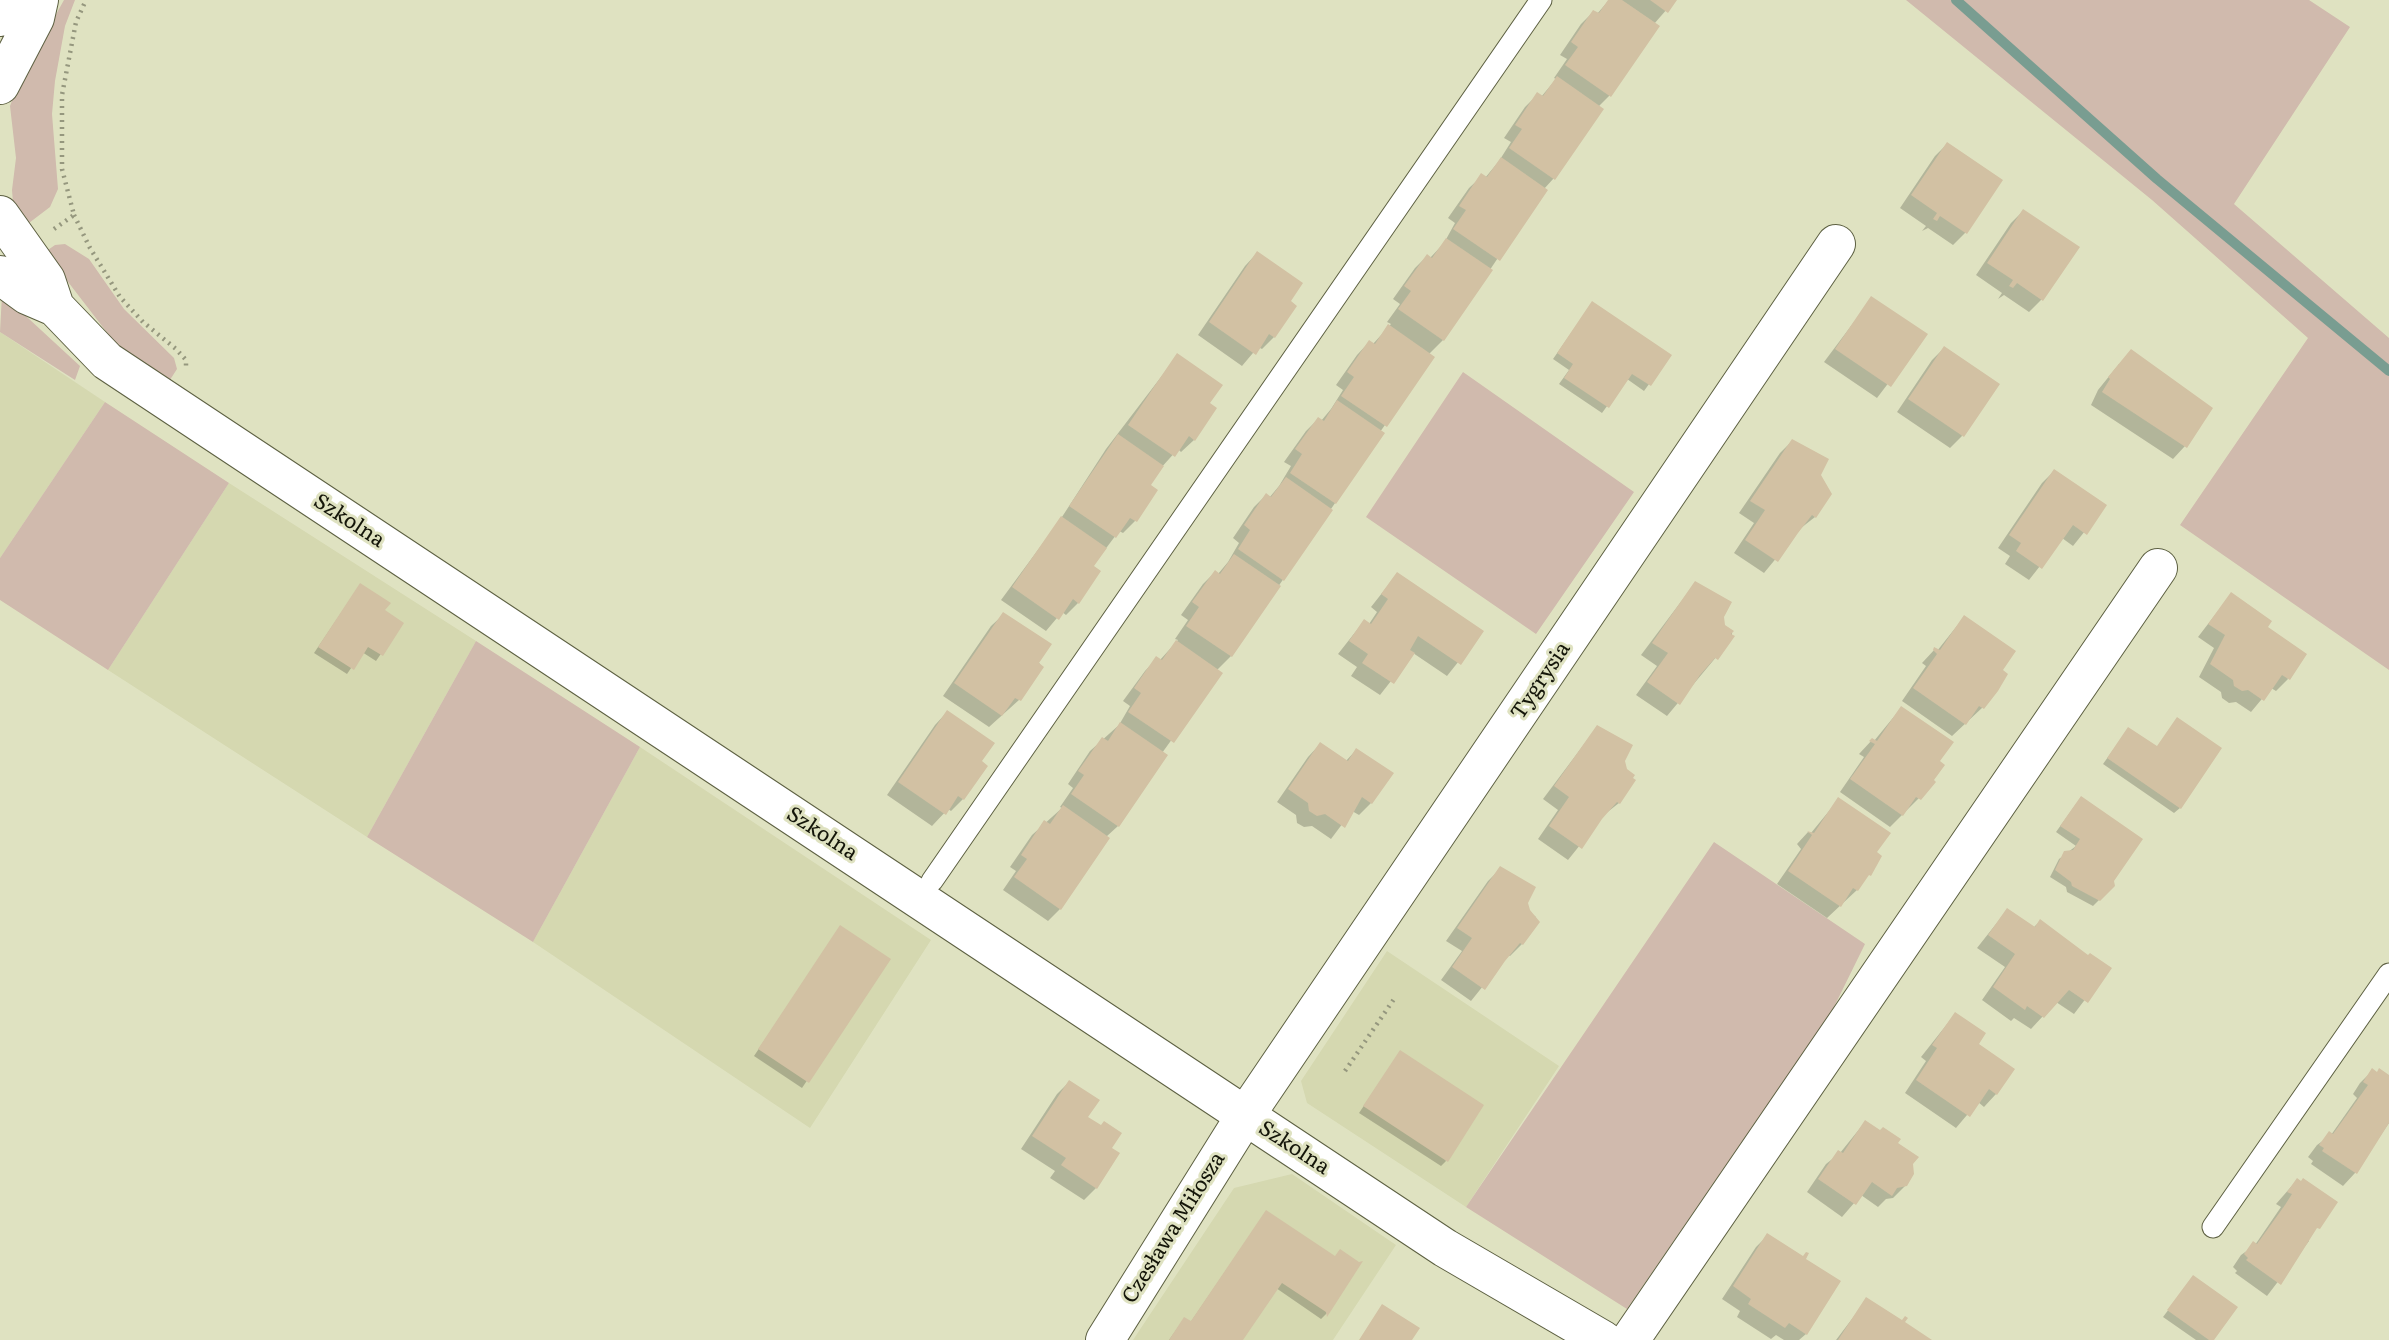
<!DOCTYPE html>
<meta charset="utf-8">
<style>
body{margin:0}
canvas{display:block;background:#dfe2c1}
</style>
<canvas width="2389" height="1340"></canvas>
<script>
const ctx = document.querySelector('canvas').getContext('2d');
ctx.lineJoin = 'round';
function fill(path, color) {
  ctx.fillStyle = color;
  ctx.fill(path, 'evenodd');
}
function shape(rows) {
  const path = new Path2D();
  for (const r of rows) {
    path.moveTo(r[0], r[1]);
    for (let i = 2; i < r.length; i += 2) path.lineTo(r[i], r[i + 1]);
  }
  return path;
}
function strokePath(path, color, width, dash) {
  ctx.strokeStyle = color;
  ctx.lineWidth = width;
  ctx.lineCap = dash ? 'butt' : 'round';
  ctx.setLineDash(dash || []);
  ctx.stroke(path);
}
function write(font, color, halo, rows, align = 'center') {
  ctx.font = font + ' Literata,serif';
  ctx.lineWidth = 6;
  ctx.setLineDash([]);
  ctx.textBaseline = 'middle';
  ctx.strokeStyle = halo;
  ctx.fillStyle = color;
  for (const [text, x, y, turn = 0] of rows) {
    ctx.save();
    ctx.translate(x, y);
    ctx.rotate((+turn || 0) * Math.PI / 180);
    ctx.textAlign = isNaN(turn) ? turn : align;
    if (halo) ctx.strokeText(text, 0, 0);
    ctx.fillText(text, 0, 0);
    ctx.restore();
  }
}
fill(shape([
 [0,332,105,402,0,558],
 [229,483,476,641,367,837,108,670],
 [640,747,931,940,810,1128,533,942],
 [1387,951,1559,1066,1466,1207,1307,1103,1301,1081],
 [1292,1174,1396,1245,1333,1340,1133,1340,1234,1188]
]), '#d5d8b0');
fill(shape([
 [64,0,75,0,65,26,55,81,52,114,58,189,50,207,25,226,13,203,12,190,16,158,10,106,20,79],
 [1906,0,2309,0,2350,27,2234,204,2389,338,2389,670,2180,525,2308,338,2152,200],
 [65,244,89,259,124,309,174,358,177,369,168,383,131,357,112,339,45,252,55,245],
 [2,294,80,366,75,380,0,332],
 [1463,372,1634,492,1536,634,1366,517],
 [105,402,229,483,108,670,0,600,0,558],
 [476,641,640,747,533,942,367,837],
 [1714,842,1865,944,1833,1009,1627,1309,1466,1207]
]), '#d0baad');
fill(shape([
 [1609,0,1675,0,1654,24,1610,95,1598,107,1554,178,1544,189,1443,340,1429,354,1433,357,1380,432,1382,434,1231,656,1217,670,1220,673,1162,753,1118,826,1106,837,1060,909,1048,921,1003,890,1016,871,1010,867,1032,835,1062,808,1060,807,1073,788,1068,784,1090,751,1119,725,1130,706,1123,701,1145,671,1157,658,1160,660,1178,640,1175,639,1188,620,1181,615,1203,584,1215,572,1218,574,1228,562,1239,543,1233,538,1254,507,1266,495,1269,498,1279,486,1291,466,1284,462,1306,431,1318,419,1321,421,1331,409,1343,390,1336,385,1357,355,1369,342,1373,344,1391,324,1387,322,1400,304,1393,299,1415,268,1427,256,1430,258,1444,243,1455,223,1448,218,1469,188,1482,176,1485,178,1499,161,1511,142,1504,138,1525,107,1537,95,1541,97,1556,79,1554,78,1567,59,1560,55,1581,24,1593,12,1597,14],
 [1947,144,2001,180,1965,233,1953,245,1928,228,1922,231,1926,226,1900,208,1935,156],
 [2023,211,2077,248,2041,300,2029,312,2004,295,1998,299,2002,293,1976,275,2011,223],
 [1257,253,1288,302,1295,307,1274,337,1262,349,1258,347,1242,366,1198,335,1245,266],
 [1872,298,1925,335,1877,398,1824,362],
 [1592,303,1670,355,1644,391,1627,379,1602,413,1559,384,1569,370,1553,359],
 [1944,348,1962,436,1950,448,1897,412,1932,360],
 [1177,356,1207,404,1194,440,1181,452,1178,449,1160,469,1149,485,1135,521,1123,533,1119,531,1092,567,1078,603,1066,615,1062,612,1046,631,1001,600,1060,520,1106,449],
 [2119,364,2185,446,2173,459,2091,405,2098,390],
 [1792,441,1815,517,1801,528,1764,573,1734,553,1754,523,1739,513,1780,453],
 [2054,471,2105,506,2073,546,2062,538,2029,580,2005,564,2010,556,1998,548,2042,483],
 [1397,574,1482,632,1447,676,1413,653,1380,695,1351,676,1357,667,1338,654,1364,621,1369,624,1377,612,1371,607],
 [1695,583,1723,617,1723,626,1732,632,1732,638,1667,716,1636,695,1657,666,1641,655],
 [360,585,383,611,402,623,376,661,362,652,347,674,314,653],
 [2231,594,2266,627,2288,679,2276,691,2271,688,2251,712,2236,702,2229,703,2222,698,2221,692,2199,677,2214,648,2198,637],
 [1004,614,1042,667,1019,700,989,727,943,696,991,626],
 [1964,617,2000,671,1982,708,1952,736,1902,701,1926,666,1922,663,1935,649,1937,651],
 [1901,708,1938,762,1919,798,1890,827,1840,792,1864,757,1859,754,1872,740,1874,741],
 [947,712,980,762,963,799,951,811,948,809,932,826,887,795,935,725],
 [1597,727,1623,761,1619,803,1605,814,1568,860,1538,839,1558,810,1543,799],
 [2128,729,2156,748,2180,808,2174,813,2103,764],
 [1320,744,1345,762,1356,750,1371,803,1359,815,1352,811,1331,839,1312,826,1304,827,1297,823,1296,815,1277,802,1308,757],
 [1838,800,1875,853,1857,890,1827,918,1777,884,1801,849,1797,844,1808,832,1811,833],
 [2076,804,2112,881,2113,886,2093,906,2067,892,2066,887,2050,877,2059,859,2076,846,2056,832],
 [1500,869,1526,902,1528,911,1536,917,1522,944,1510,956,1508,955,1471,1001,1441,980,1462,951,1446,941,1488,881],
 [2007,910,2033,928,2040,921,2088,957,2109,968,2074,1014,2056,1002,2031,1029,2014,1018,2011,1021,1982,1000,2005,967,1977,948],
 [840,927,889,959,802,1088,754,1056],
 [1955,1014,1976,1044,2012,1069,1996,1094,1984,1107,1978,1102,1956,1128,1905,1093,1926,1061,1921,1057],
 [1400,1052,1446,1161,1441,1166,1359,1113],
 [2372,1071,2389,1077,2389,1123,2355,1173,2343,1186,2311,1164,2313,1161,2308,1157,2317,1145,2331,1135,2357,1098,2353,1094,2360,1083],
 [1069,1082,1086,1117,1110,1149,1096,1188,1084,1200,1050,1178,1055,1171,1021,1149,1057,1094],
 [1865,1122,1896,1143,1912,1164,1906,1185,1893,1198,1886,1199,1878,1207,1861,1195,1842,1217,1807,1192,1826,1164,1840,1153],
 [2297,1180,2309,1241,2267,1296,2235,1273,2237,1271,2233,1267,2241,1255,2255,1245,2281,1207,2276,1204],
 [1266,1212,1327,1313,1321,1319,1276,1288,1241,1340,1169,1340,1184,1319,1190,1323],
 [1768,1235,1804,1259,1806,1334,1799,1340,1784,1340,1776,1335,1771,1339,1737,1317,1740,1311,1722,1299,1756,1247],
 [2193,1277,2212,1340,2196,1340,2163,1317],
 [1867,1299,1903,1323,1929,1340,1836,1340]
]), '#0003');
strokePath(shape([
 [1956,0,2157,179,2389,371]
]), '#799d91', 10);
fill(shape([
 [1608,0,1622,0,1660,26,1611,97,1565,65,1578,47,1571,42,1593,10,1599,13],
 [1650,0,1677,0,1668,13],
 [1557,76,1604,109,1555,180,1509,148,1522,129,1515,125,1537,92,1543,96],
 [1947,142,2003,180,1967,234,1940,216,1937,221,1933,219,1937,213,1911,195],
 [1501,157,1548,190,1500,261,1453,229,1466,210,1459,206,1481,173,1487,177],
 [2023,209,2080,247,2043,301,2017,283,2013,288,2009,286,2013,280,1987,263],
 [1446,238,1493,270,1444,341,1398,309,1411,291,1404,286,1427,254,1432,258],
 [1257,251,1303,283,1291,301,1297,306,1275,338,1269,334,1256,355,1209,322],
 [1871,296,1928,334,1891,387,1835,349],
 [1592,301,1672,355,1651,386,1632,374,1609,408,1564,378,1573,364,1557,353],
 [1388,324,1435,357,1387,427,1341,396,1354,377,1347,372,1369,340,1375,344],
 [1944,346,2000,384,1964,437,1908,399],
 [2131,349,2213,408,2187,448,2102,392,2110,379,2108,377],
 [1177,353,1223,385,1210,403,1217,408,1195,441,1189,436,1175,457,1128,425],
 [1337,400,1385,433,1336,504,1290,473,1302,454,1295,449,1318,417,1324,421],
 [1118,434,1164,466,1151,485,1158,490,1137,522,1130,518,1116,538,1069,506],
 [1792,439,1829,459,1821,475,1832,494,1816,518,1812,515,1798,533,1778,562,1745,540,1765,510,1750,501],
 [2054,469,2107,505,2087,535,2073,525,2042,569,2016,551,2021,543,2009,535],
 [1286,477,1333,510,1284,581,1238,549,1250,530,1244,525,1266,493,1271,497],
 [1061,516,1107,548,1094,566,1101,571,1079,604,1073,599,1059,620,1012,587],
 [1234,554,1281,586,1232,657,1186,626,1199,607,1192,602,1215,570,1220,574],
 [1397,572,1484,631,1461,665,1418,636,1410,650,1415,653,1394,684,1362,663,1368,654,1349,641,1364,619,1371,624,1388,599,1381,594],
 [1695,581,1732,602,1724,617,1725,625,1734,631,1731,634,1735,636,1718,660,1715,658,1700,675,1680,705,1647,682,1668,653,1652,643],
 [360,583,391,603,385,610,404,623,383,656,368,647,354,670,318,647],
 [2231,592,2272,621,2268,627,2307,654,2290,680,2282,675,2264,701,2248,690,2242,691,2234,686,2233,680,2210,664,2225,635,2208,624],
 [1003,612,1052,644,1039,663,1044,667,1021,701,1015,698,1002,716,954,683],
 [1964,615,2016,651,2003,670,2008,674,1998,691,1984,709,1979,706,1966,725,1913,688,1937,654,1933,650,1934,647,1940,650],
 [1176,640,1223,673,1174,743,1128,712,1141,693,1134,688,1156,656,1162,660],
 [1901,706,1954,742,1940,761,1945,765,1934,780,1936,782,1921,800,1916,797,1903,816,1850,779,1875,744,1869,741,1872,738,1877,741],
 [947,710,995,743,982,761,988,766,964,800,958,796,946,815,898,782],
 [2177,717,2222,748,2181,809,2107,758,2128,727,2157,746],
 [1120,722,1168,755,1119,827,1071,794,1084,775,1078,771,1102,737,1108,741],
 [1597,725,1633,745,1625,761,1627,769,1635,775,1633,778,1636,780,1620,804,1617,802,1602,819,1582,849,1549,826,1569,797,1554,786],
 [1320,742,1348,761,1356,748,1394,773,1372,804,1362,797,1345,828,1325,814,1317,816,1309,811,1308,803,1288,789],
 [2081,796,2143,839,2114,881,2115,886,2100,901,2072,886,2071,882,2055,870,2064,851,2073,850,2080,839,2060,826],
 [1838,797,1891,833,1877,852,1882,856,1871,876,1869,875,1858,891,1853,888,1841,907,1788,871,1812,835,1807,831,1814,833],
 [1063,805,1110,838,1061,910,1014,877,1027,859,1021,855,1044,820,1050,824],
 [1500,866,1536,887,1528,903,1530,910,1540,922,1523,945,1520,943,1505,961,1485,990,1452,967,1472,938,1457,928],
 [2007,908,2035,927,2040,919,2088,955,2090,953,2112,968,2088,1003,2069,990,2044,1018,2027,1006,2025,1010,1993,987,2015,954,1988,935],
 [840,925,891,959,809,1083,758,1049],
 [1955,1012,1986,1033,1979,1044,2015,1069,1997,1095,1989,1089,1970,1117,1916,1080,1937,1048,1932,1045],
 [1400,1050,1484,1105,1448,1162,1363,1106],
 [2372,1068,2377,1072,2379,1068,2389,1075,2389,1123,2357,1174,2322,1151,2324,1148,2319,1145,2329,1131,2333,1134,2368,1085,2363,1082],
 [1069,1080,1100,1100,1088,1117,1101,1125,1104,1121,1122,1133,1112,1148,1120,1153,1097,1189,1061,1165,1066,1158,1032,1136],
 [1865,1120,1880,1130,1883,1127,1901,1139,1898,1143,1919,1157,1913,1164,1914,1174,1907,1186,1897,1188,1892,1196,1872,1182,1856,1205,1818,1179,1838,1150,1843,1153],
 [2297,1178,2301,1181,2303,1178,2338,1202,2320,1229,2317,1228,2281,1285,2246,1260,2248,1258,2244,1254,2253,1241,2257,1244,2285,1205,2292,1194,2287,1192],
 [1266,1210,1335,1256,1340,1249,1359,1262,1363,1261,1327,1317,1326,1312,1282,1283,1243,1340,1169,1340,1184,1317,1191,1321],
 [1767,1233,1803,1256,1806,1252,1809,1253,1806,1259,1841,1281,1807,1335,1789,1323,1785,1328,1748,1304,1751,1299,1733,1286],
 [2193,1275,2238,1307,2214,1340,2209,1340,2167,1310],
 [1866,1297,1902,1320,1905,1316,1908,1318,1905,1322,1932,1340,1838,1340],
 [1382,1304,1420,1328,1412,1340,1359,1340]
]), '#d2c1a3');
const service = shape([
 [932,881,1541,0],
 [2213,1227,2389,974]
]);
const minor = shape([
 [0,17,15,0],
 [0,85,35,18,39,0],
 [0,215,46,280,55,307],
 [0,275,27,295,55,307,107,361,1445,1248,1603,1340],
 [1105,1340,1245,1116,1836,244],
 [1630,1340,2158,568]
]);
strokePath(service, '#5d6042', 23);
strokePath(minor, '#5d6042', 40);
strokePath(shape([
 [74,215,90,248,120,297,143,322,176,349,186,360,186,366],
 [54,229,74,215,62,169,62,95,76,22,86,0],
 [1345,1071,1394,999]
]), '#95977e', 4.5, [2, 5]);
strokePath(service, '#fff', 21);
strokePath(minor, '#fff', 38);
write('21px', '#141509', '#dfe2c1', [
 ["Szkolna",349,521,33],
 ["Tygrysia",1541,681,-56],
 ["Szkolna",822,834,33],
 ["Szkolna",1294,1148,33],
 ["Czesława Miłosza",1174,1228,-58]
]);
</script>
